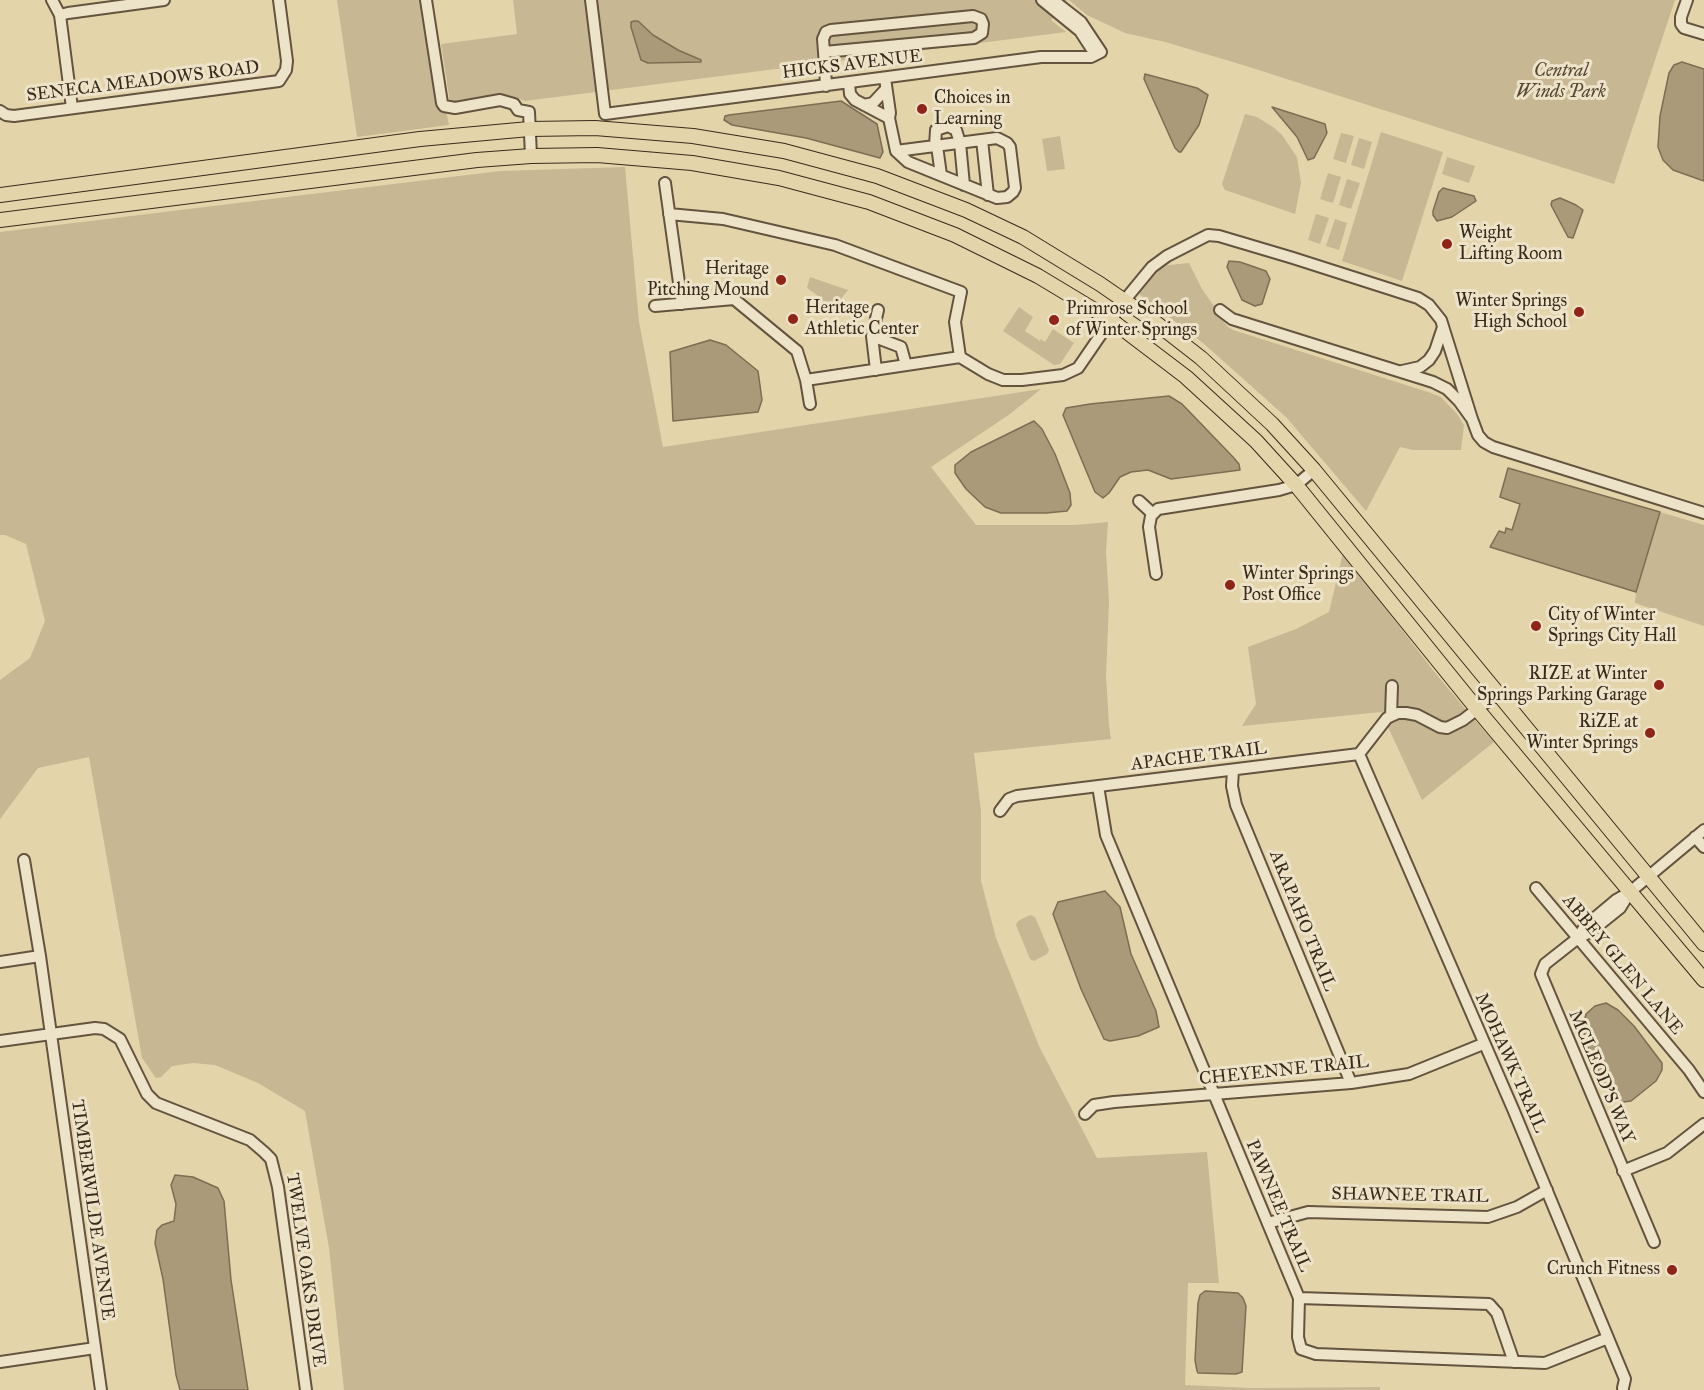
<!DOCTYPE html>
<style>
body{margin:0}
canvas{display:block;background:#e4d4aa}
</style>
<canvas width="1704" height="1390"></canvas>
<script>
const ctx = document.querySelector('canvas').getContext('2d');
ctx.lineJoin = 'round';
function fill(path, color) {
  ctx.fillStyle = color;
  ctx.fill(path, 'evenodd');
}
function shape(rows) {
  const path = new Path2D();
  for (const r of rows) {
    path.moveTo(r[0], r[1]);
    for (let i = 2; i < r.length; i += 2) path.lineTo(r[i], r[i + 1]);
  }
  return path;
}
function strokePath(path, color, width, dash) {
  ctx.strokeStyle = color;
  ctx.lineWidth = width;
  ctx.lineCap = dash ? 'butt' : 'round';
  ctx.setLineDash(dash || []);
  ctx.stroke(path);
}
function write(font, color, halo, rows, align = 'center') {
  ctx.font = font + ' "IM FELL Great Primer",serif';
  ctx.lineWidth = 6;
  ctx.setLineDash([]);
  ctx.textBaseline = 'middle';
  ctx.strokeStyle = halo;
  ctx.fillStyle = color;
  for (const [text, x, y, turn = 0] of rows) {
    ctx.save();
    ctx.translate(x, y);
    ctx.rotate((+turn || 0) * Math.PI / 180);
    ctx.textAlign = isNaN(turn) ? turn : align;
    if (halo) ctx.strokeText(text, 0, 0);
    ctx.fillText(text, 0, 0);
    ctx.restore();
  }
}
fill(shape([
 [337,0,422,0,449,125,357,137],
 [513,0,1067,0,1051,20,1066,32,525,101,507,95,450,102,441,44,517,34],
 [1069,0,1675,0,1614,184,1243,65,1165,42,1125,33,1087,15],
 [1245,114,1257,117,1273,127,1282,135,1297,157,1301,183,1295,214,1225,190,1222,184],
 [1381,132,1443,152,1402,281,1342,261],
 [1341,133,1354,136,1346,163,1333,159],
 [1060,136,1065,169,1047,171,1042,139],
 [1359,138,1372,142,1364,169,1351,165],
 [1447,157,1475,166,1469,183,1442,174],
 [625,167,639,322,663,447,1041,389,1010,414,931,467,976,525,1075,525,1108,522,1106,552,1109,601,1106,676,1109,725,1111,739,974,753,981,811,981,881,996,938,1039,1046,1097,1158,1207,1152,1219,1283,1188,1283,1185,1385,1252,1388,1380,1387,1380,1390,344,1390,329,1248,305,1111,258,1083,215,1065,193,1063,172,1066,161,1077,156,1078,142,1058,89,757,38,768,0,819,0,680,30,658,45,621,26,544,5,535,0,535,0,232,500,171],
 [1328,173,1341,177,1333,203,1320,199],
 [1347,179,1360,183,1351,209,1339,205],
 [1316,214,1329,218,1320,244,1308,240],
 [1335,219,1347,223,1339,250,1326,246],
 [1189,263,1202,289,1216,309,1215,311,1228,327,1233,330,1428,392,1441,397,1457,414,1464,425,1461,450,1413,450,1400,447,1366,511,1286,417,1203,343,1139,294,1148,277,1160,266],
 [810,277,848,290,836,305,822,314,815,309,821,298,807,288],
 [1019,307,1033,317,1025,331,1040,341,1041,339,1045,342,1053,329,1074,343,1060,364,1054,365,1003,331],
 [1660,512,1704,525,1704,626,1635,603,1636,592],
 [1343,553,1436,674,1467,711,1461,716,1446,723,1441,723,1395,710,1397,682,1389,681,1387,713,1383,716,1381,712,1242,726,1256,704,1248,647,1296,629,1329,612],
 [1398,718,1416,720,1438,731,1473,718,1494,742,1422,800,1387,725],
 [1030,915,1035,917,1049,950,1047,954,1034,961,1030,959,1016,925,1018,921]
]), '#c7b792');
const water = shape([
 [634,21,638,21,653,35,678,50,701,60,701,62,648,63,641,60,631,27,631,22,634,21],
 [1682,62,1704,69,1704,181,1673,170,1663,160,1658,147,1660,116,1669,73,1674,65,1682,62],
 [1145,74,1197,88,1208,95,1199,125,1181,152,1179,152,1175,148,1144,79,1145,74],
 [841,101,877,124,883,152,880,158,806,138,732,125,724,120,725,116,729,115,841,101],
 [1272,107,1325,124,1327,133,1314,158,1308,160,1297,137,1272,107],
 [1443,188,1474,196,1476,201,1452,217,1437,221,1433,215,1433,211,1439,192,1443,188],
 [1560,198,1576,205,1583,210,1573,238,1568,237,1551,205,1552,201,1560,198],
 [1229,261,1240,262,1266,271,1270,279,1262,304,1255,306,1242,300,1227,267,1229,261],
 [710,340,726,345,758,371,762,400,758,412,673,421,670,352,710,340],
 [1169,396,1182,404,1233,457,1239,464,1240,470,1171,479,1148,470,1131,472,1120,477,1109,493,1103,498,1095,492,1063,415,1066,408,1090,404,1169,396],
 [1034,421,1042,429,1055,454,1070,493,1071,505,1067,511,1046,513,1001,513,985,507,966,489,955,473,955,465,971,452,1034,421],
 [1508,468,1660,512,1636,592,1490,547,1499,531,1505,533,1506,528,1512,530,1520,504,1500,497,1508,468],
 [1105,891,1120,907,1131,954,1156,1011,1159,1027,1138,1036,1110,1041,1104,1039,1081,989,1053,914,1058,902,1105,891],
 [1606,1003,1618,1010,1634,1026,1662,1063,1662,1070,1656,1081,1631,1101,1623,1102,1612,1099,1585,1041,1583,1025,1586,1014,1595,1006,1606,1003],
 [175,1175,193,1177,218,1188,224,1201,231,1280,248,1390,180,1390,176,1375,163,1279,155,1243,157,1230,162,1225,174,1221,176,1204,171,1185,175,1175],
 [1205,1291,1238,1293,1243,1298,1246,1306,1242,1372,1236,1374,1198,1373,1197,1371,1195,1360,1198,1303,1200,1295,1205,1291]
]);
fill(water, '#aa9a79');
strokePath(water, '#7d6d53', 1.5);
const minor = shape([
 [52,0,60,15,72,108],
 [426,0,442,103,444,106,455,108,500,100,514,104,518,110,529,112,531,156],
 [591,0,605,114,1041,57,1091,57,1101,52,1081,22,1053,0],
 [1042,0,1080,31,1091,48],
 [1687,0,1681,17,1681,24,1684,28,1704,34],
 [60,15,68,13,164,0],
 [824,52,974,38,982,33,983,24,981,19,973,16,831,30,826,32,823,39,824,52,825,67,826,86],
 [885,78,890,113,889,118,896,151,908,162,997,198,1007,197,1013,192,1015,188,1010,147,1007,143,997,138,896,151],
 [849,83,850,94,855,100,889,118],
 [864,105,873,103,886,89],
 [0,111,6,115,14,116,279,81,286,70,287,61,279,0],
 [982,140,988,195],
 [935,146,936,130,948,126,956,130,960,143,964,185],
 [937,146,941,175],
 [665,183,682,304],
 [669,214,723,219,835,245,961,292,955,322,960,357],
 [655,306,734,299,797,351,806,380,810,404],
 [1220,310,1232,319,1433,382,1447,389,1459,401,1472,419,1478,435,1484,442,1493,447,1704,513],
 [872,336,901,347,906,365],
 [876,370,872,336,878,310],
 [1402,371,1420,367,1429,360,1435,351,1443,327],
 [806,380,960,357,988,374,1003,380,1022,380,1063,375,1078,368,1124,301,1152,267,1167,256,1208,235,1219,236,1293,258,1418,298,1429,305,1441,320,1472,419],
 [1139,501,1153,514],
 [1156,574,1149,527,1151,516,1158,509,1279,490,1296,485,1314,470],
 [1391,716,1392,686],
 [1359,754,1513,1109,1608,1338,1625,1379,1623,1388],
 [1233,770,1232,786,1236,805,1351,1083],
 [1098,786,1106,835,1299,1298,1298,1337,1301,1349,1316,1354,1545,1363,1608,1338],
 [1000,811,1009,799,1017,796,1359,754,1387,718,1398,713,1406,713,1417,715,1440,727,1447,728,1463,720,1497,694],
 [1695,837,1704,847],
 [24,860,40,956,101,1390],
 [1536,888,1689,1070,1704,1092],
 [1630,892,1620,908,1590,932,1578,938,1545,964,1541,974,1654,1242],
 [1578,938,1585,926,1616,900,1630,892,1704,830],
 [0,962,40,956],
 [0,1041,95,1028,104,1029,120,1039,147,1094,156,1103,250,1140,264,1152,271,1159,278,1187,306,1390],
 [1085,1114,1094,1105,1114,1102,1351,1083,1409,1074,1483,1044],
 [1623,1171,1667,1153,1704,1124],
 [1268,1223,1308,1212,1488,1217,1517,1207,1547,1190],
 [1299,1298,1489,1304,1497,1313,1514,1362],
 [0,1362,95,1348]
]);
const major = shape([
 [0,195,420,139,529,129,595,128,693,136,784,151,877,176,966,210,1023,237,1100,284,1151,319,1201,358,1272,424,1314,470,1704,944],
 [0,220,477,160,531,156,597,155,692,163,779,178,869,202,955,235,1038,276,1111,320,1186,377,1256,441,1296,485,1477,709,1704,980]
]);
strokePath(minor, '#64543f', 14);
strokePath(major, '#392a1b', 16);
strokePath(minor, '#ede3c8', 10);
strokePath(major, '#e4d4aa', 14);
for (const [x, y, r, color] of [
 [922,109,6,"#8f2418"],
 [1447,244,6,"#8f2418"],
 [781,280,6,"#8f2418"],
 [1579,312,6,"#8f2418"],
 [793,319,6,"#8f2418"],
 [1054,320,6,"#8f2418"],
 [1230,585,6,"#8f2418"],
 [1536,626,6,"#8f2418"],
 [1659,685,6,"#8f2418"],
 [1650,733,6,"#8f2418"],
 [1672,1270,6,"#8f2418"]
]) {
  const dot = new Path2D();
  dot.arc(x, y, r, 0, 2 * Math.PI);
  ctx.fillStyle = color;
  ctx.fill(dot);
  strokePath(dot, '#ede3c8', 2);
}
write('18px', '#392a1b', '#ede3c8', [
 ["HICKS AVENUE",852,65,-7],
 ["SENECA MEADOWS ROAD",143,82,-7],
 ["APACHE TRAIL",1199,757,-7],
 ["ARAPAHO TRAIL",1302,921,68],
 ["ABBEY GLEN LANE",1622,965,50],
 ["MOHAWK TRAIL",1510,1063,66],
 ["CHEYENNE TRAIL",1284,1071,-6],
 ["MCLEOD'S WAY",1601,1077,67],
 ["SHAWNEE TRAIL",1410,1196,1],
 ["PAWNEE TRAIL",1278,1206,67],
 ["TIMBERWILDE AVENUE",92,1210,82],
 ["TWELVE OAKS DRIVE",305,1270,82]
]);
write('italic 18px', '#554633', '#ede3c8', [
 ["Central",1561,72],
 ["Winds Park",1561,93]
]);
write('18px', '#392a1b', '#ede3c8', [
 ["Choices in",934,99],
 ["Learning",934,120],
 ["Weight",1459,234],
 ["Lifting Room",1459,255],
 ["Heritage",769,270,"right"],
 ["Pitching Mound",769,291,"right"],
 ["Winter Springs",1567,302,"right"],
 ["High School",1567,323,"right"],
 ["Heritage",805,309],
 ["Athletic Center",805,330],
 ["Primrose School",1066,310],
 ["of Winter Springs",1066,331],
 ["Winter Springs",1242,575],
 ["Post Office",1242,596],
 ["City of Winter",1548,616],
 ["Springs City Hall",1548,637],
 ["RIZE at Winter",1647,675,"right"],
 ["Springs Parking Garage",1647,696,"right"],
 ["RiZE at",1638,723,"right"],
 ["Winter Springs",1638,744,"right"],
 ["Crunch Fitness",1660,1270,"right"]
], 'left');
</script>
